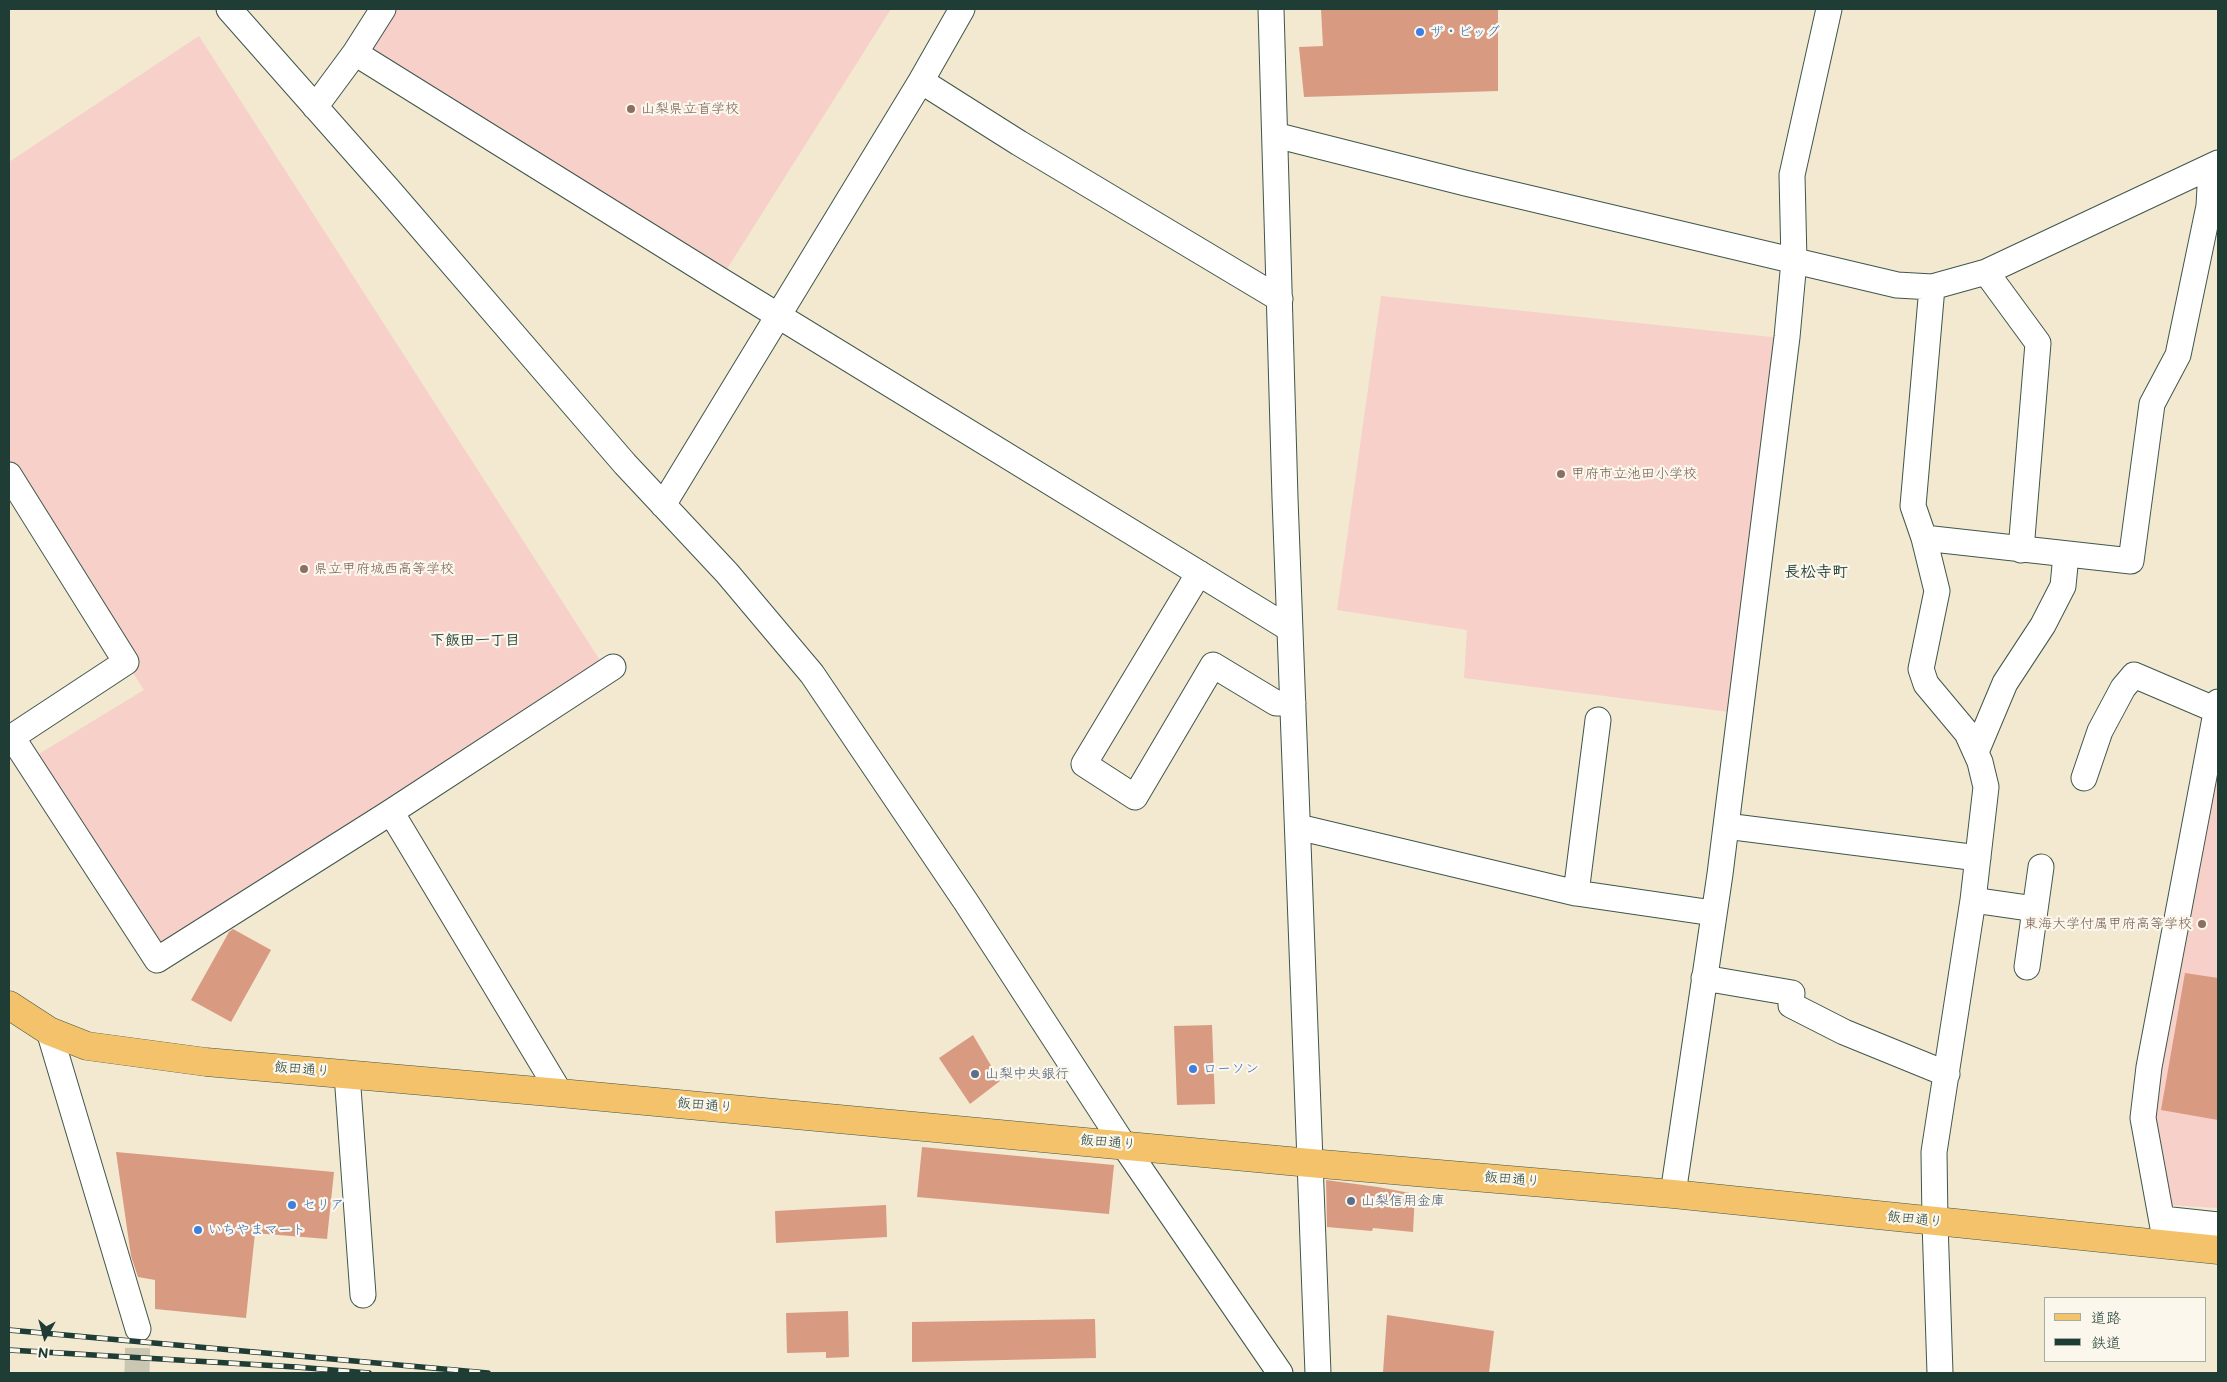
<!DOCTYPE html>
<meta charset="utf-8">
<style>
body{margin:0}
#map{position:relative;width:2227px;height:1382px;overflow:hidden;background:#f3e8d0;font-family:"Balsamiq Sans","Klee One",sans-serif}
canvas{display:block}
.frame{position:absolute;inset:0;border:10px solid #1f3d34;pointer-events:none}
.legend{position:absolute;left:2044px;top:1297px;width:162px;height:65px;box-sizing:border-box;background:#fbf7ec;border:1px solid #a3ada2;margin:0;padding:6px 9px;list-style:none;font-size:15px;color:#1f3d34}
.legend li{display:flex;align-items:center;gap:10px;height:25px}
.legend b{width:25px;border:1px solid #a3ada2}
.north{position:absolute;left:20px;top:1312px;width:50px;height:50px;-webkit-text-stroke:4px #fbf7ec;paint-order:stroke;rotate:187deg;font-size:14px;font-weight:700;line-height:20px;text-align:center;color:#1f3d34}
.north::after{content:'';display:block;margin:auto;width:18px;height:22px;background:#1f3d34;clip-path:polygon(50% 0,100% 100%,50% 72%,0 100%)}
</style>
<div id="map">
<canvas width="2227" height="1382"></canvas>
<div class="frame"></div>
<ul class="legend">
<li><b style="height:6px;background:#f3c26a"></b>道路</li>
<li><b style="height:6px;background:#1f3d34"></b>鉄道</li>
</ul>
<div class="north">N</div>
</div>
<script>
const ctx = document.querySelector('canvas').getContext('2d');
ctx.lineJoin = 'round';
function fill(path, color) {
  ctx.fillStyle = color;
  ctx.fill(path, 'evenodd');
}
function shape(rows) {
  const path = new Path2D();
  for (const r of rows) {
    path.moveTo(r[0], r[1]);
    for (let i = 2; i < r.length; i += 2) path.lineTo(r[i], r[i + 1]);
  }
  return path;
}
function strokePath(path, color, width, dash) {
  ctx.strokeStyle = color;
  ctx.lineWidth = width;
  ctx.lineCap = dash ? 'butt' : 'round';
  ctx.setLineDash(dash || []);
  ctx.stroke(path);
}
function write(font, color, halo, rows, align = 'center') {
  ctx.font = font + ' "Balsamiq Sans","Klee One",sans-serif';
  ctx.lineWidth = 4.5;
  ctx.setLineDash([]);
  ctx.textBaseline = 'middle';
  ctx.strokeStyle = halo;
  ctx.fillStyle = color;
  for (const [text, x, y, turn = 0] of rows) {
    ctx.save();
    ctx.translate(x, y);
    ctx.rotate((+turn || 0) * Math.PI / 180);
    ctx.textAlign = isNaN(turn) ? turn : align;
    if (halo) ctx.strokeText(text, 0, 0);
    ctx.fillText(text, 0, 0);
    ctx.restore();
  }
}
fill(shape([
 [383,9,891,9,720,280,355,53],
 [199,36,612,679,154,955,24,763,144,690,9,476,9,162],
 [1381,296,1781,338,1737,713,1464,678,1467,630,1337,610],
 [2218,748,2218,1208,2169,1205,2152,1099]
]), '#f7d0c9');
fill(shape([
 [1321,9,1498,9,1498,91,1304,97,1299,47,1323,46],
 [233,929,271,950,231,1022,191,1000,229,932],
 [2185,973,2218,978,2218,1120,2161,1110],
 [1212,1025,1215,1104,1177,1105,1174,1026],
 [973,1035,1000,1081,970,1104,939,1058],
 [922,1147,1114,1165,1109,1214,917,1197],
 [116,1152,334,1172,327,1239,255,1233,246,1318,155,1309,155,1280,138,1277,131,1256],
 [1326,1180,1378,1187,1415,1194,1413,1232,1373,1228,1372,1231,1327,1227],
 [886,1205,887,1237,776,1243,775,1211],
 [848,1311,849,1357,826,1358,826,1352,787,1353,786,1313],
 [1387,1315,1494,1331,1489,1373,1383,1373],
 [1095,1319,1096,1358,912,1362,912,1322]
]), '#d99a82');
strokePath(shape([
 [137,1373,138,1329]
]), '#c9c6b1', 25, [25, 12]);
const minor = shape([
 [229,9,388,189,625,464,727,573,812,674,966,902,1123,1144,1280,1373],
 [962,9,921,81,1019,143,1280,299],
 [1271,9,1285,498,1318,1373],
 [355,53,720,280,1290,629],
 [315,107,355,53,383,9],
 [1275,135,1465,183,1897,285,1932,287,1986,272,2218,163],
 [1986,272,2038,343,2021,550],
 [1932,287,1913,506,1924,538,1937,591,1921,669,1926,684,1967,733,1980,762,1986,787,1973,900,1934,1152,1935,1222,1940,1373],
 [9,475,126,662,9,739],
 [663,505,921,81],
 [1924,538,2131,561,2152,404,2178,355,2209,206,2211,167],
 [1199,573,1084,764,1135,797,1213,665,1276,703,1293,703],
 [12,737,157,960,391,812,613,667],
 [1976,752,2005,683,2043,625,2063,586,2066,555],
 [2084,778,2100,731,2123,688,2134,675,2216,710],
 [391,812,560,1093],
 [1726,826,1978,858],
 [1298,827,1576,893,1713,913],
 [1576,893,1598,720],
 [1973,900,2035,909],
 [2027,967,2041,867],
 [1704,978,1792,993,1791,1005,1844,1032,1947,1074],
 [49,1031,138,1329],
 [347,1074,363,1295],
 [1673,1194,1720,874,1787,337,1794,261,1792,175,1829,9],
 [2162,1219,2218,1225],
 [2166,1244,2143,1118,2149,1067,2218,702]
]);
const major = shape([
 [9,1005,49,1031,87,1046,206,1062,560,1093,1310,1163,1673,1194,2218,1250]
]);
strokePath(minor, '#3f574b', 27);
strokePath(major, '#3f574b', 29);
strokePath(minor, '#fff', 25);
strokePath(major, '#f3c26a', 28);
const rail = shape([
 [9,1330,488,1373],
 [9,1350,296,1367,369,1373]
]);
strokePath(rail, '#1f3d34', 5.5);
strokePath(rail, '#fbf7ec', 4, [11]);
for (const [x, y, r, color] of [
 [1420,32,5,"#3f7fe0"],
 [631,109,5,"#8d6e63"],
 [1561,474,5,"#8d6e63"],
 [304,569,5,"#8d6e63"],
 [2202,924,5,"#8d6e63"],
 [1193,1069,5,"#3f7fe0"],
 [975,1074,5,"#5c6f8a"],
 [1351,1201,5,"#5c6f8a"],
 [292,1205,5,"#3f7fe0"],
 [198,1230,5,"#3f7fe0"]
]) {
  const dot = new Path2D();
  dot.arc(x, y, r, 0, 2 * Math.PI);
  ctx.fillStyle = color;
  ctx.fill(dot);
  strokePath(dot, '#fbf7ec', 2);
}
write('14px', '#366cbe', '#fbf7ec', [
 ["ザ・ビッグ",1430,32],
 ["ローソン",1203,1069],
 ["セリア",302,1205],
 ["いちやまマート",208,1230]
], 'left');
write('14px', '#785e54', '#fbf7ec', [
 ["山梨県立盲学校",641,109],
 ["甲府市立池田小学校",1571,474],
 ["県立甲府城西高等学校",314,569],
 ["東海大学付属甲府高等学校",2192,924,"right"]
], 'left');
write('14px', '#1f3d34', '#fbf7ec', [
 ["飯田通り",302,1070,5],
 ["飯田通り",705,1106,5],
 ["飯田通り",1108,1143,5],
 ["飯田通り",1512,1180,5],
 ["飯田通り",1915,1220,6]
]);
write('14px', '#4e5e75', '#fbf7ec', [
 ["山梨中央銀行",985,1074],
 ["山梨信用金庫",1361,1201]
], 'left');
write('bold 15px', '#1f3d34', '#fbf7ec', [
 ["下飯田一丁目",475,641]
]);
write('bold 16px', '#1f3d34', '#fbf7ec', [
 ["長松寺町",1816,573]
]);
</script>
